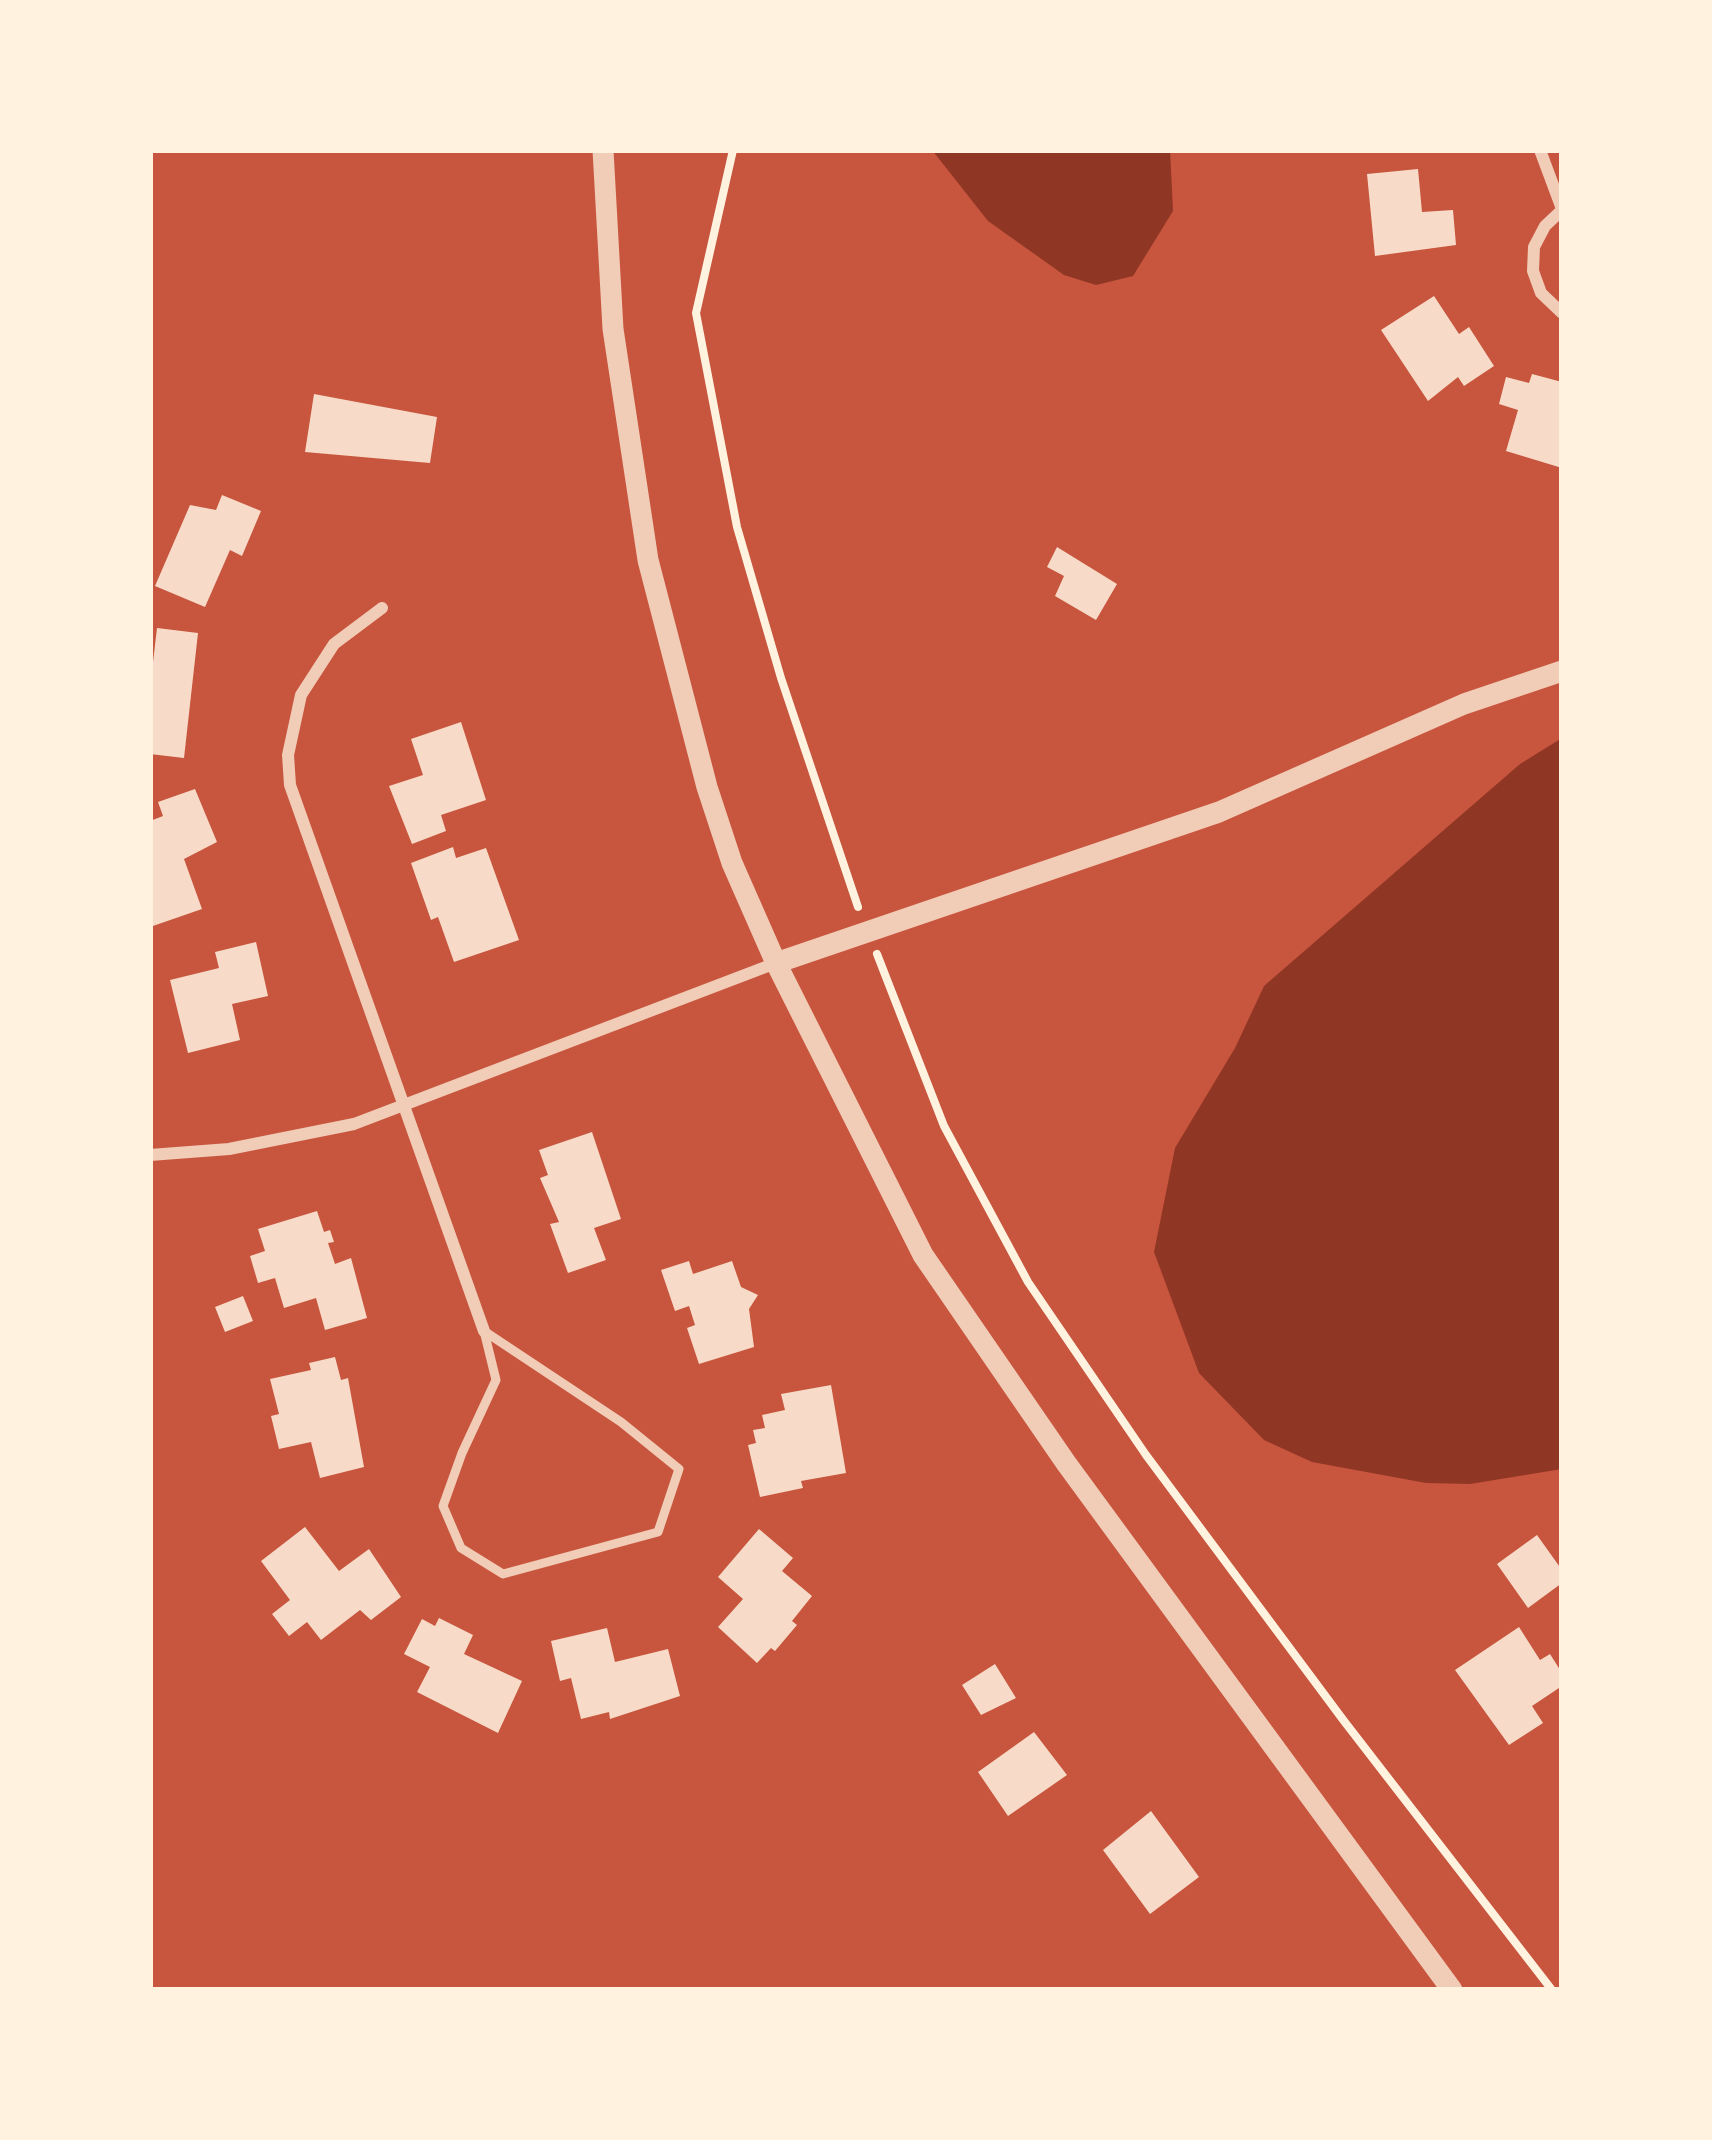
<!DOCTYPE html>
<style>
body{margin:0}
#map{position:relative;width:1712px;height:2140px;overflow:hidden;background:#c8553d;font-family:"Public Sans",sans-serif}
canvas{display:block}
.frame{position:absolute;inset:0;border:153px solid #fff3e0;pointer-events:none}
</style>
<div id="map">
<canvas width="1712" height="2140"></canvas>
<div class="frame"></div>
</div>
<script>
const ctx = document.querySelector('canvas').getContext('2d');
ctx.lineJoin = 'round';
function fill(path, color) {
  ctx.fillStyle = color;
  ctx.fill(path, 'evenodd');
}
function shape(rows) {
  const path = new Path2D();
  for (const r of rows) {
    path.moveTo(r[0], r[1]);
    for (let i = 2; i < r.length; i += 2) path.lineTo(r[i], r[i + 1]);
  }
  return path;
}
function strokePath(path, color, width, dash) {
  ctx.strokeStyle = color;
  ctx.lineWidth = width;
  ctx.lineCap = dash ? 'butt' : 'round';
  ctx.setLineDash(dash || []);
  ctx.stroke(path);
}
fill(shape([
 [932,150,1170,150,1173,211,1133,276,1096,285,1064,275,988,221],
 [1562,738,1562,1469,1470,1484,1426,1483,1312,1462,1264,1440,1199,1373,1154,1252,1175,1148,1235,1048,1264,986,1520,764]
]), '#8f3625');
fill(shape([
 [1418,169,1422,212,1453,210,1456,245,1375,256,1367,174],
 [1434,296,1459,334,1469,327,1494,366,1464,386,1458,377,1428,401,1381,330],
 [1532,374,1562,382,1562,468,1506,451,1518,410,1499,404,1506,377,1529,383],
 [314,394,437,417,430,463,305,452],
 [222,495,261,511,242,556,230,550,205,607,155,586,190,505,216,510],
 [1057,547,1117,584,1096,620,1055,596,1064,576,1047,567],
 [157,628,198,633,184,758,150,754,150,688],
 [461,722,486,800,441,815,446,831,412,844,389,786,423,775,411,739],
 [195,789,217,842,184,859,202,909,150,927,150,821,163,816,158,802],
 [453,847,456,858,486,848,519,940,454,962,438,917,431,920,411,863],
 [256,942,268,996,232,1004,240,1040,188,1053,170,980,219,968,215,952],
 [592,1132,621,1219,594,1228,606,1260,568,1273,550,1224,559,1222,540,1178,548,1175,539,1150],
 [317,1211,324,1232,330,1230,334,1242,328,1243,335,1264,351,1258,367,1318,325,1330,316,1298,284,1308,275,1278,258,1283,250,1256,265,1251,258,1229],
 [689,1261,693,1274,732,1261,741,1287,758,1295,749,1309,754,1347,699,1364,687,1328,695,1325,689,1306,675,1311,661,1270],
 [243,1296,253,1321,225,1332,215,1307],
 [335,1357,341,1380,348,1378,364,1467,320,1478,311,1442,279,1449,271,1416,279,1414,270,1379,311,1370,309,1363],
 [831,1385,846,1473,801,1481,803,1488,760,1497,748,1445,756,1443,753,1430,765,1428,762,1415,785,1410,781,1394],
 [305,1527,339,1571,369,1549,401,1597,371,1620,360,1610,321,1640,307,1622,289,1636,272,1614,290,1600,261,1561],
 [759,1529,793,1558,782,1571,812,1596,792,1621,797,1625,775,1651,771,1648,757,1663,718,1627,743,1599,718,1577],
 [1537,1535,1562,1570,1562,1583,1528,1608,1497,1564],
 [439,1618,473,1635,464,1654,522,1681,498,1733,417,1692,430,1667,404,1654,422,1619,435,1626],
 [1519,1627,1540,1660,1550,1654,1562,1673,1562,1686,1532,1706,1543,1723,1509,1745,1455,1670],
 [607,1628,615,1662,668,1649,680,1696,610,1719,609,1712,581,1719,571,1678,560,1681,551,1641],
 [995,1664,1016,1698,981,1715,962,1685],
 [1034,1732,1067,1775,1008,1816,978,1772],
 [1151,1811,1199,1877,1150,1914,1103,1850]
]), '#f7dbc8');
strokePath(shape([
 [733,150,696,313,737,527,781,678,858,907],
 [877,954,944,1126,1028,1282,1146,1455,1344,1721,1552,1990]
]), '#fff3e0', 8);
strokePath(shape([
 [484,1331,621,1422,679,1469,658,1532,503,1574,461,1548,443,1506,462,1453,496,1380,484,1331]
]), '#f1ccb7', 9);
strokePath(shape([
 [1540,150,1562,209],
 [1562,210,1545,226,1534,247,1533,271,1541,293,1562,313],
 [382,608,334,644,301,695,288,755,290,785,484,1331],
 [150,1155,229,1149,354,1124,776,963]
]), '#f1ccb7', 12);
strokePath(shape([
 [603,150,613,329,648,560,707,787,732,863,776,963,923,1255,1066,1463,1452,1990],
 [776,963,1219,812,1464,704,1562,671]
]), '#f1ccb7', 21);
</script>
